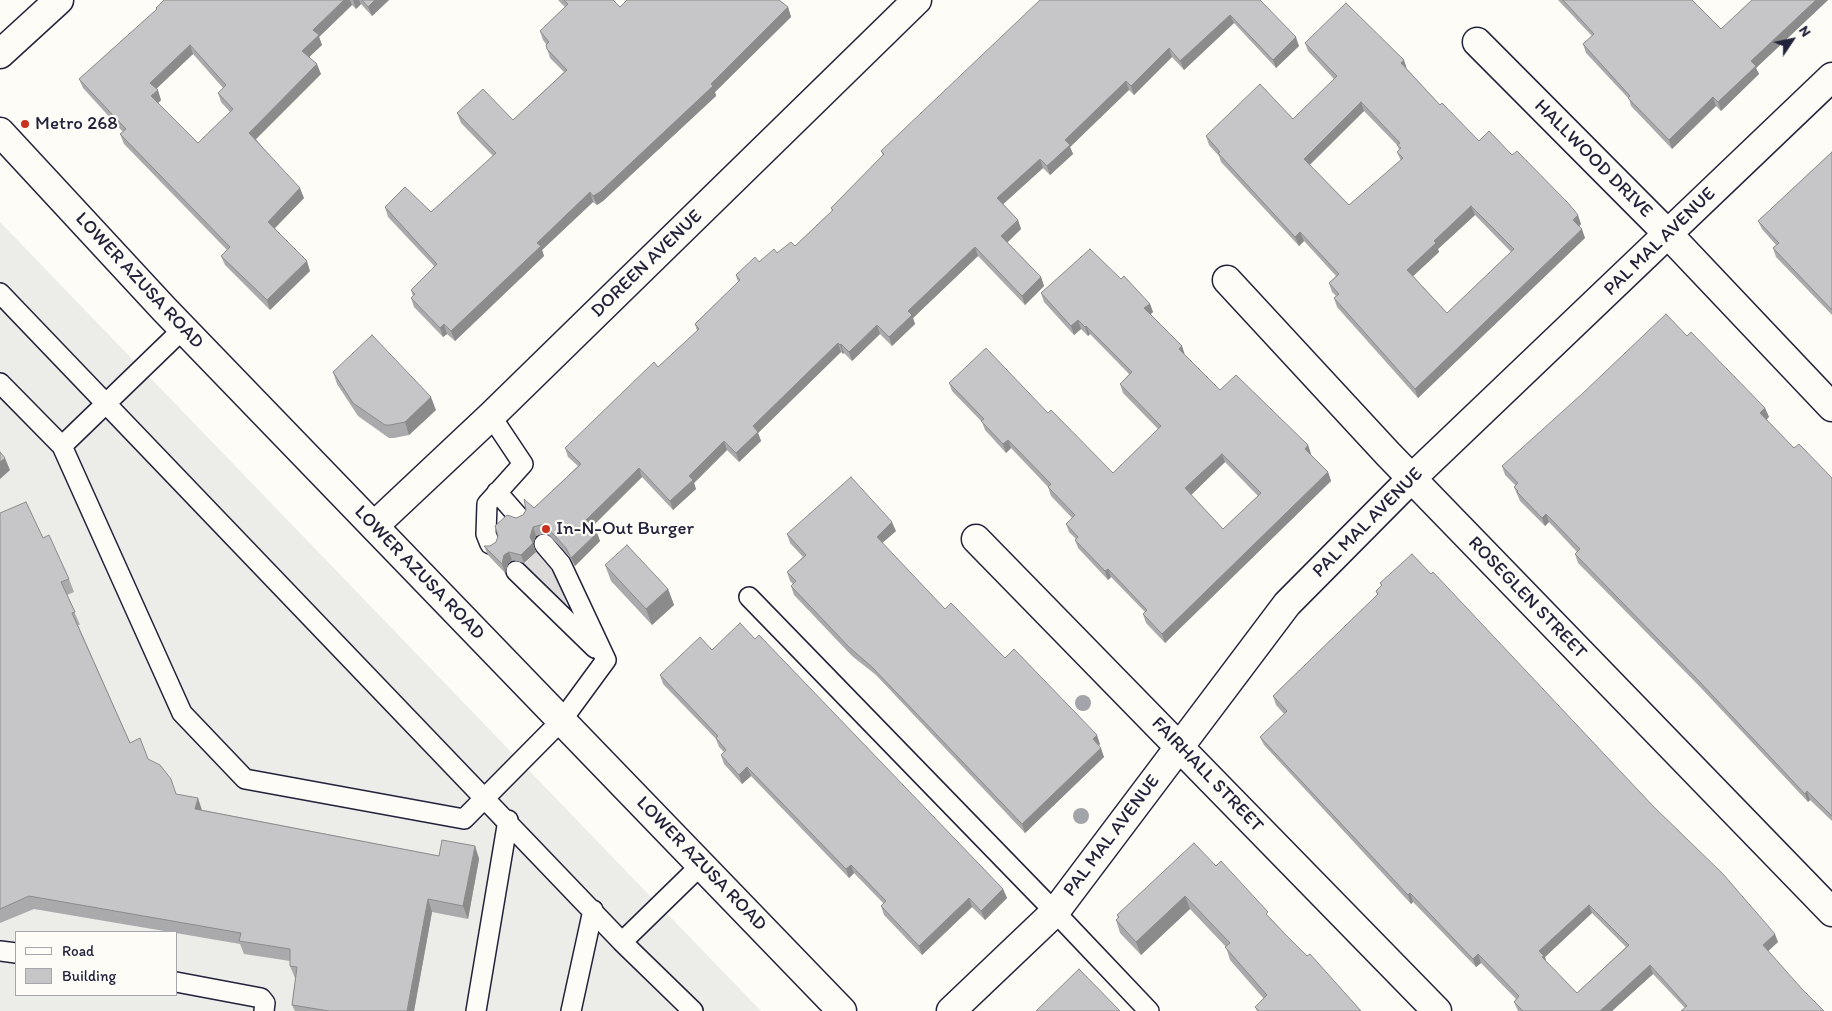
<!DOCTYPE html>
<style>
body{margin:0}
#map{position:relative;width:1832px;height:1011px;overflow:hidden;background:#fdfcf7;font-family:Itim,sans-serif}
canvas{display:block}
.legend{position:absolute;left:15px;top:931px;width:162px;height:65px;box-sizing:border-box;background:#fdfcf7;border:1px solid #a5a5ac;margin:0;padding:6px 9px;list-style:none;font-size:15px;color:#22223b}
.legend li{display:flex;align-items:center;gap:10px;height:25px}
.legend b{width:25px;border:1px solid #a5a5ac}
.north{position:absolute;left:1767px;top:15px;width:50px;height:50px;-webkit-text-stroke:4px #fdfcf7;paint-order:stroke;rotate:56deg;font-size:14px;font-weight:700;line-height:20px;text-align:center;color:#22223b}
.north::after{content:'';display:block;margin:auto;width:18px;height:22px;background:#22223b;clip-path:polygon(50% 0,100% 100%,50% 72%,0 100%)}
</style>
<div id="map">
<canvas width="1832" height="1011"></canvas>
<ul class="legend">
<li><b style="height:6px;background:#fdfcf7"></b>Road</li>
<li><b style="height:14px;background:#c6c6c8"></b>Building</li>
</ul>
<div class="north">N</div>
</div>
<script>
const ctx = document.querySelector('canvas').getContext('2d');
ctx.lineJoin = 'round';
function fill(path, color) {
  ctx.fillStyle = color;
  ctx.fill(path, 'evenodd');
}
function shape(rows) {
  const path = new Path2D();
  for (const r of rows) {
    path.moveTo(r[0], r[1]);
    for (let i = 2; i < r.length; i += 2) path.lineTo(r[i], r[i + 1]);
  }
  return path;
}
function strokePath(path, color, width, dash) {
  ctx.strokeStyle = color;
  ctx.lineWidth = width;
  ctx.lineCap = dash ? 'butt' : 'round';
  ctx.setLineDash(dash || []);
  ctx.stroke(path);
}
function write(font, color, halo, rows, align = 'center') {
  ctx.font = font + ' Itim,sans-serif';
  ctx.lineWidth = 4.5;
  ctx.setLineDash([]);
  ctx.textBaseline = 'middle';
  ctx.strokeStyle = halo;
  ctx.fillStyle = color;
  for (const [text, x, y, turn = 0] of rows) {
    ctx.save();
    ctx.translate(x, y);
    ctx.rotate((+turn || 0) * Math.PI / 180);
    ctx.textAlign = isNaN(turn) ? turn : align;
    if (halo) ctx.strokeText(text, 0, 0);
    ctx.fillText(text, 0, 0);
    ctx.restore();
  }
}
fill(shape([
 [0,222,761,1011,0,1011],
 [16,932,176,932,176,995,16,995]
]), '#ecece9');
fill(shape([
 [537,551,556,571,569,613,522,566]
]), '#dddcdb');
const lane = shape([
 [0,293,622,942,701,865],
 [183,329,62,446,182,713,245,779,464,819,562,720,606,660],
 [0,383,62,446],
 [497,492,518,516],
 [490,544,486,534,487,504,523,464,491,416],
 [544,544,561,564,606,660],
 [516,571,595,648],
 [749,597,1055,912,1149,1011],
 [622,942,693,1011],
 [0,951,16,953],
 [176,982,261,998,265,1003,264,1011],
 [476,1011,508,820],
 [571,1011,593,910]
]);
const street = shape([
 [1477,42,1668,234,1832,407],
 [0,54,59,0],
 [1227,280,1388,454,1832,912],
 [374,526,491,416,917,0],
 [976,539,1437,1011],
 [951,1011,1055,912,1287,604,1412,478,1832,77]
]);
const secondary = shape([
 [0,132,164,309,842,1011]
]);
strokePath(lane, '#22223b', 22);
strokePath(street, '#22223b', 31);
strokePath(secondary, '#22223b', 31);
strokePath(lane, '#fdfcf7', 19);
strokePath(street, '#fdfcf7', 28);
strokePath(secondary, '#fdfcf7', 28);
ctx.fillStyle = '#a3a3aa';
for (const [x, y] of [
 [1083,703],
 [1081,816]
]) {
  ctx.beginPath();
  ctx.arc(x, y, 8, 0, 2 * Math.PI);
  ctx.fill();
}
fill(shape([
 [164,0,389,0,372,16,361,4,356,9,352,5,319,37,322,45,309,57,321,74,256,139,304,198,275,228,310,271,270,310,225,265,221,256,227,250,124,144,120,134,123,132,83,88,79,79,156,10,156,8],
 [193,54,223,88,218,93,221,102,230,112,198,143,158,103,161,100,156,89],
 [558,0,613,0,620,7,788,7,791,17,715,92,716,96,603,201,597,205,593,202,542,250,544,256,455,341,447,334,443,337,414,307,411,298,413,296,411,290,435,267,388,217,385,207,431,212,493,156,461,123,457,113,513,120,564,72,550,58,546,45,546,44,543,40,540,31,565,7],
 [1260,0,1299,46,1276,68,1234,23,1184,70,1172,57,1134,95,1129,90,1070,147,1073,154,1050,175,1043,168,1003,204,1018,220,1021,229,1007,242,1041,277,1044,286,1025,305,978,256,913,318,915,324,892,346,880,334,852,361,844,353,843,354,841,352,758,433,761,441,739,462,727,450,694,483,696,489,673,510,642,477,591,527,597,533,600,541,575,566,570,557,547,533,536,536,533,544,536,552,524,563,512,560,508,564,505,573,488,555,484,546,490,546,496,542,516,518,523,515,526,510,534,508,578,466,568,457,565,448,658,367,697,331,695,324,738,282,736,275,777,253,795,246,832,211,831,208,883,156,881,151],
 [1558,0,1692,0,1721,29,1752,0,1828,0,1756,68,1759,74,1721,111,1716,106,1672,149,1631,106,1629,99,1586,53,1583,44,1592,36],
 [1305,43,1407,69,1440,105,1479,141,1581,224,1579,226,1585,238,1418,398,1337,307,1334,298,1336,296,1332,292,1329,283,1336,276,1304,241,1299,246,1221,162,1219,156,1209,145,1206,136,1293,119,1334,79,1308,51],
 [1364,111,1398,146,1399,150,1397,152,1401,161,1349,205,1310,165],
 [1475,215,1511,252,1447,313,1413,276,1439,252,1438,249],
 [1832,152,1832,315,1776,257,1773,248,1776,245,1762,229,1758,221],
 [1121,279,1150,304,1153,312,1150,315,1182,346,1184,354,1220,390,1308,445,1311,454,1311,455,1328,472,1331,481,1165,643,1146,623,1143,614,1145,612,1111,577,1108,580,1078,548,1075,540,1076,539,1069,532,1066,524,1072,518,1051,496,1048,487,1011,448,1006,453,985,430,982,422,952,391,949,383,1048,413,1113,473,1158,429,1123,393,1120,384,1129,374,1090,334,1088,336,1081,329,1074,335,1044,302,1041,293],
 [1225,462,1258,496,1223,529,1191,495],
 [1687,336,1765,408,1769,417,1766,419,1794,448,1832,478,1832,821,1810,800,1808,802,1701,688,1578,563,1575,554,1577,552,1549,522,1545,526,1520,501,1514,487,1516,486,1505,475,1502,466],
 [333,372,436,410,409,435,394,438,389,438,358,416,337,384],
 [0,513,43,538,69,579,74,592,67,595,80,625,78,625,130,743,148,759,176,794,202,810,439,856,475,846,479,859,468,919,432,912,414,1011,295,1011,292,1005,296,978,295,978,290,966,290,961,244,954,240,944,176,933,176,932,170,932,34,909,0,923],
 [896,531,882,543,945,609,1005,658,1100,744,1098,746,1104,757,1025,833,876,675,852,656,794,595,791,586,793,584,790,581,787,572,803,557,790,543,787,534],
 [605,565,668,589,674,605,652,625,611,581],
 [1380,583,1778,942,1768,951,1685,1008,1653,974,1612,1011,1518,1011,1514,1002,1516,999,1481,963,1476,967,1413,902,1411,904,1264,745,1260,737,1284,714,1276,705,1273,696,1377,595,1376,591,1381,586],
 [1592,913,1626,947,1577,993,1546,962,1545,957],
 [712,650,1003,889,1007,898,985,920,972,907,922,955,884,915,881,906,884,904,854,873,849,878,751,776,742,784,724,764,721,755,724,752,719,747,716,739,663,684,660,675],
 [1216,866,1271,919,1286,935,1361,1011,1257,1011,1255,1007,1264,999,1230,960,1226,947,1190,909,1141,955,1120,933,1116,920,1118,918,1117,915]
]), '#aaaaac');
fill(shape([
 [344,0,350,0,352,5,319,37,322,45,306,60,302,51,313,30],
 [353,0,359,0,361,4,356,9],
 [375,0,389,0,372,16,368,7],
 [1816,0,1828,0,1756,68,1759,74,1721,111,1718,102,1751,61],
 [788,7,791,17,715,92,716,96,603,201,597,205,593,196,711,84],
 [1230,15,1234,23,1184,70,1180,61],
 [1296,37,1299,46,1276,68,1273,60],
 [190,45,193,54,153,92,150,83],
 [1169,48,1172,57,1134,95,1131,86],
 [1404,60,1407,69,1401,63],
 [317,64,321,74,253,142,249,133],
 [1126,81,1129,90,1070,147,1073,154,1050,175,1047,166,1065,140],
 [158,90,161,100,155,106,151,96],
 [1713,97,1716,106,1672,149,1669,140],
 [1361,102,1364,111,1307,167,1304,159],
 [1040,159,1043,168,1000,207,997,198],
 [300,188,304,198,272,231,268,222],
 [590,192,593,202,542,250,544,256,455,341,451,331,537,243],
 [1471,206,1475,215,1438,249,1439,252,1410,279,1407,270,1434,241],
 [1578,215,1581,224,1577,229,1573,220],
 [1018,220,1021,229,1005,245,1001,236],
 [1582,229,1585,238,1418,398,1415,389],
 [1300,232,1304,241,1299,246,1295,237],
 [975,247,978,256,913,318,915,324,892,346,889,337,908,311],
 [307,261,310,271,270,310,267,300],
 [1041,277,1044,286,1025,305,1022,296],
 [1150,304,1153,312,1147,317,1144,308],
 [1078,320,1081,329,1074,335,1071,326],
 [444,324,447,334,443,337,440,328],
 [877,325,880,334,852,361,849,352],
 [1086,326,1090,334,1088,336,1085,327],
 [838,343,841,352,758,433,761,441,739,462,736,453,753,426],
 [841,344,844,353,843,354,840,345],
 [1182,346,1185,355,1179,349],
 [431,397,436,410,409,435,405,422],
 [1765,408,1769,417,1764,422,1760,413],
 [1008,440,1011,448,1006,453,1003,444],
 [724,441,727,450,694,483,696,489,673,510,670,501,689,476],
 [1308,445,1311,454,1308,457,1305,449],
 [1222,454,1225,462,1189,497,1185,488],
 [5,458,10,470,0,479,0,462],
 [639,468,642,477,589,530,585,521],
 [1328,472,1331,481,1165,643,1162,634],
 [1546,514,1549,522,1545,526,1542,518],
 [892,522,896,531,880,545,877,537],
 [533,527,536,536,533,544,536,552,524,563,521,555,530,537],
 [597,533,600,541,575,566,571,558],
 [509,552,512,560,508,564,505,573,502,564,504,555],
 [1108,569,1111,577,1108,580,1105,571],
 [668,589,674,605,652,625,646,609],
 [1097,735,1100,744,1096,748,1093,739],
 [1101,748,1104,757,1025,833,1022,824],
 [747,767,751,776,742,784,739,775],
 [1807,791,1810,800,1808,802,1805,794],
 [198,798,202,810,195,809],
 [475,846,479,859,468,919,463,906],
 [851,865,854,873,849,878,846,869],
 [1003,889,1007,898,985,920,981,911],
 [1410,893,1413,902,1411,904,1408,895],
 [1185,896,1190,909,1141,955,1136,942],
 [969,898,972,907,922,955,919,946],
 [428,899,432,912,414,1011,407,1011],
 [1589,905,1592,913,1545,957,1547,964,1545,966,1539,951],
 [1775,934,1778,942,1766,953,1763,945],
 [1478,954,1481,963,1476,967,1473,959],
 [1650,965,1653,974,1612,1011,1600,1011]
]), '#8b8b8c');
const building = shape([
 [164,0,344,0,313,30,319,35,302,51,317,64,249,133,300,188,268,222,307,261,267,300,221,256,230,247,120,134,126,129,79,79,157,9,156,8,164,0],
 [190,45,226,85,218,93,233,109,198,143,151,96,158,90,150,83,190,45],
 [362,0,375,0,368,7,362,0],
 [564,0,613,0,620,7,627,0,779,0,788,7,711,84,713,86,600,192,593,196,590,192,537,243,541,246,451,331,444,324,440,328,411,298,415,294,411,290,437,264,385,207,405,187,431,212,496,153,457,113,483,89,513,120,567,70,547,49,546,45,549,42,540,31,568,4,564,0],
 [1040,0,1260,0,1296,37,1273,60,1230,15,1180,61,1169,48,1131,86,1126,81,1065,140,1070,145,1047,166,1040,159,997,198,1018,220,1001,236,1041,277,1022,296,975,247,908,311,912,315,889,337,877,325,849,352,841,344,840,345,838,343,753,426,758,432,736,453,724,441,689,476,693,480,670,501,639,468,585,521,597,533,571,558,566,548,544,524,533,527,530,537,533,543,521,555,509,552,504,555,502,564,484,546,490,546,496,542,498,536,495,526,507,515,516,518,523,515,526,510,524,499,534,508,581,464,565,448,654,362,658,367,699,329,695,324,740,280,736,275,755,257,759,262,774,249,777,253,791,242,795,246,833,210,831,208,884,154,881,151,1040,0],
 [1563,0,1692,0,1721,29,1752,0,1816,0,1751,61,1756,66,1718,102,1713,97,1669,140,1628,98,1630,96,1583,44,1594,34,1563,0],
 [1346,3,1404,60,1401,63,1440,105,1442,103,1479,141,1489,131,1512,155,1517,151,1569,204,1578,215,1573,220,1582,229,1415,389,1334,298,1339,294,1329,283,1339,274,1300,232,1295,237,1218,153,1220,152,1206,136,1260,84,1293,119,1337,76,1305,43,1346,3],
 [1361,102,1400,143,1397,145,1401,148,1397,152,1403,158,1349,205,1304,159,1361,102],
 [1471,206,1514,249,1447,313,1407,270,1436,243,1434,241,1471,206],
 [1832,152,1832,310,1773,248,1779,243,1758,221,1832,152],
 [1090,249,1121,279,1124,276,1150,304,1144,308,1182,346,1179,349,1220,390,1236,375,1308,445,1305,449,1328,472,1162,634,1143,614,1147,610,1108,569,1105,571,1075,540,1078,537,1066,524,1075,515,1048,487,1051,484,1008,440,1003,444,981,421,984,419,949,383,986,348,1048,413,1051,410,1113,473,1161,426,1120,384,1132,372,1086,326,1085,327,1078,320,1071,326,1041,293,1090,249],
 [1222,454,1261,493,1223,529,1185,488,1222,454],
 [1666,314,1687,336,1691,332,1765,408,1760,413,1794,448,1799,444,1832,478,1832,816,1807,791,1805,794,1698,680,1575,554,1580,549,1546,514,1542,518,1517,492,1518,491,1514,487,1518,483,1502,466,1583,393,1666,314],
 [372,335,431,397,405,422,390,425,385,425,353,403,333,372,372,335],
 [0,452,5,458,0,462,0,452],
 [851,477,892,522,877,537,945,609,951,603,1005,658,1014,649,1097,735,1093,739,1101,748,1022,824,872,667,849,647,791,586,796,581,787,572,806,555,787,534,851,477],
 [26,502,43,538,49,535,69,579,61,582,75,612,72,613,130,743,140,738,148,759,160,765,171,779,176,794,198,798,195,809,439,856,442,840,475,846,463,906,428,899,407,1011,329,1011,292,1005,297,967,290,966,290,949,239,941,241,933,29,896,0,909,0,513,26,502],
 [627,545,668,589,646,609,605,565,627,545],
 [1412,554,1431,574,1433,572,1653,806,1723,874,1775,934,1763,945,1802,989,1824,1011,1681,1011,1687,1006,1650,965,1600,1011,1523,1011,1514,1002,1519,996,1478,954,1473,959,1410,893,1408,895,1260,737,1287,711,1273,696,1378,594,1376,591,1382,585,1380,583,1412,554],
 [1589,905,1629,945,1577,993,1542,957,1544,956,1539,951,1589,905],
 [740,623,755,639,759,635,1003,889,981,911,969,898,919,946,881,906,886,901,851,865,846,869,747,767,739,775,721,755,726,750,716,738,718,736,660,675,700,637,712,650,740,623],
 [1194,843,1216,866,1221,861,1268,912,1266,914,1286,935,1307,956,1310,954,1361,1011,1259,1011,1255,1007,1267,995,1225,947,1230,943,1185,896,1136,942,1116,920,1119,917,1117,915,1194,843],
 [1079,969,1120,1011,1036,1011,1079,969]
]);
fill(building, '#c6c6c8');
strokePath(building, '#8b8b8c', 1);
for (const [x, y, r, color] of [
 [25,124,5,"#c8321e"],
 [546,529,5,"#c8321e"]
]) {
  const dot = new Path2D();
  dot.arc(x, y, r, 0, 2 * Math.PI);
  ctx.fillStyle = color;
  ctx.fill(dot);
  strokePath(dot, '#fdfcf7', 2);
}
write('19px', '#22223b', '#fdfcf7', [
 ["Metro 268",35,124],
 ["In-N-Out Burger",556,529]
], 'left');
write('19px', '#22223b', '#fdfcf7', [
 ["HALLWOOD DRIVE",1593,159,45],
 ["PAL MAL AVENUE",1660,242,-44],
 ["DOREEN AVENUE",647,264,-44],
 ["LOWER AZUSA ROAD",139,281,47],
 ["PAL MAL AVENUE",1368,523,-45],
 ["LOWER AZUSA ROAD",419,573,46],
 ["ROSEGLEN STREET",1527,598,46],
 ["FAIRHALL STREET",1207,775,46],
 ["PAL MAL AVENUE",1112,836,-53],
 ["LOWER AZUSA ROAD",701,864,46]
]);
</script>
